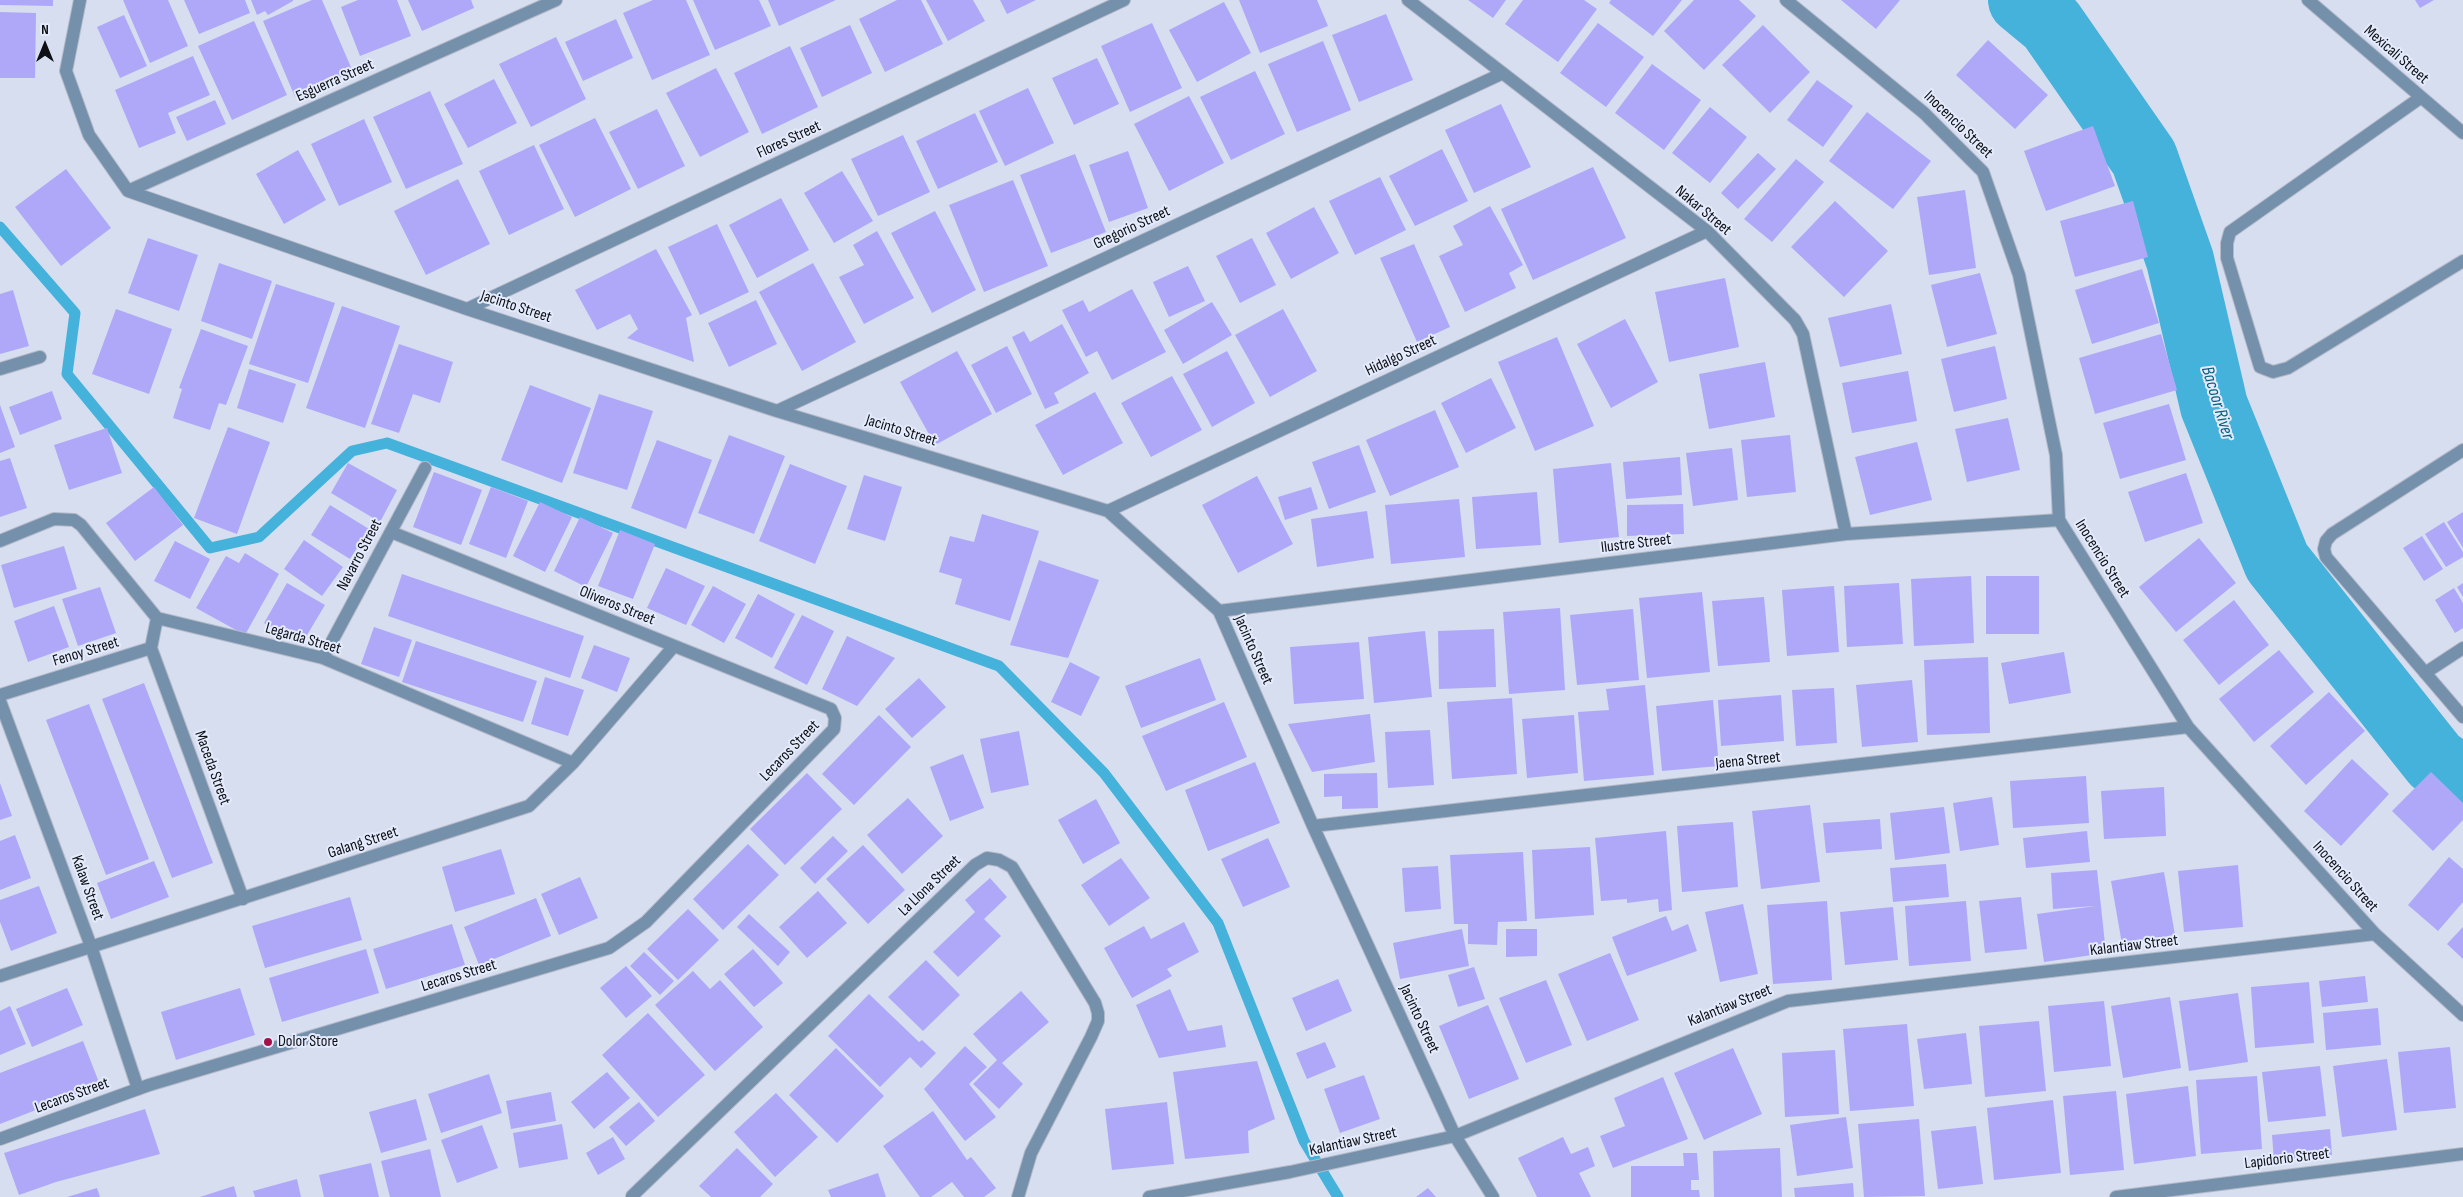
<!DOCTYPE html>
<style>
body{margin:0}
#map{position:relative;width:2463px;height:1197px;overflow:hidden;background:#d7deef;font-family:"Sofia Sans Condensed",sans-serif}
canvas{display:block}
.north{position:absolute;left:20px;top:20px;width:50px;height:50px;-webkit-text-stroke:4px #e4ebfc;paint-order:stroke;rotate:0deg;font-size:14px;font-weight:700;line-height:20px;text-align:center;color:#0d0f14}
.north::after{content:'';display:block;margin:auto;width:18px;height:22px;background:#0d0f14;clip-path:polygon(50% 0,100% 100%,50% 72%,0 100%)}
</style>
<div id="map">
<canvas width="2463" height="1197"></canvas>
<div class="north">N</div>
</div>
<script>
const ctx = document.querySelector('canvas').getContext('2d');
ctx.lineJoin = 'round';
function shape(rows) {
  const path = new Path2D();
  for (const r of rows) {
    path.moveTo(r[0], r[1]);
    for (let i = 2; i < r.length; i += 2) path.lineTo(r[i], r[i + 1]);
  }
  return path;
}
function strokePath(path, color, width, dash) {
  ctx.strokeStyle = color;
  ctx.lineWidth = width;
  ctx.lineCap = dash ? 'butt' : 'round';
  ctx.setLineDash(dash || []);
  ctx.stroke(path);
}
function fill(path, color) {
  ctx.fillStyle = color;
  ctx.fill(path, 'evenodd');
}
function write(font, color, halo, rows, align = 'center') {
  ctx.font = font + ' "Sofia Sans Condensed",sans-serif';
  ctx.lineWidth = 4;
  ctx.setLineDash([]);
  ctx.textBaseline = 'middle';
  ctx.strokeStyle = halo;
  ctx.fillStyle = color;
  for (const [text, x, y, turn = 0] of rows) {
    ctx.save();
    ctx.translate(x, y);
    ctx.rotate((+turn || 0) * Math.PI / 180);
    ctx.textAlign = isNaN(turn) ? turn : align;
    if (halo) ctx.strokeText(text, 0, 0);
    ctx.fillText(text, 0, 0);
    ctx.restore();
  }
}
strokePath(shape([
 [0,227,75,313,67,374,210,548,259,537,352,451,387,443,999,666,1104,773,1218,923,1304,1141,1338,1197]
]), '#45b2dc', 11);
strokePath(shape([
 [2022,0,2051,24,2144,158,2180,260,2214,406,2277,562,2435,761,2463,780]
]), '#45b2dc', 68);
fill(shape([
 [0,0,53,0,53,6,0,5],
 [123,0,168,0,188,46,150,63],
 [184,0,245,0,250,13,199,34],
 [251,0,293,0,293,1,268,15,265,11,257,15],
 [312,0,322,0,353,72,295,97,263,21],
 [358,0,397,0,411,36,360,56,341,7],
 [408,0,471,0,474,8,422,31],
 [653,0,686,0,710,55,652,80,623,13],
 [693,0,759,0,771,26,715,50],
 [768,0,836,0,779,26],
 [897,0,921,0,943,44,885,72,859,19],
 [926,0,973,0,985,21,948,41],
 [1000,0,1036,0,1007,14],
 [1239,0,1317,0,1328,26,1260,53],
 [1468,0,1506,0,1493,18],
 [1523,0,1584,0,1597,9,1558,62,1505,24],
 [1611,0,1682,0,1653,36,1609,3],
 [1694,0,1739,0,1756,16,1704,70,1664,31],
 [1841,0,1900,0,1876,29],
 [2415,0,2434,0,2420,8],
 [1224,2,1251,53,1197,82,1169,30],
 [0,12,36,13,35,78,0,78],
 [1386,14,1413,80,1359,102,1332,35],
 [124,15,147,66,120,78,97,27],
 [616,19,633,58,583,81,565,42],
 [254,21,287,95,232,120,198,46],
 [1152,23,1182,88,1130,112,1101,46],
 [1598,23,1644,57,1606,107,1560,73],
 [850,25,872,73,822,97,800,48],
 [1763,25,1810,72,1770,113,1722,65],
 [556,37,586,99,531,127,499,64],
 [1988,40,2048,95,2015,129,1956,75],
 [1323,41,1351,110,1297,132,1268,64],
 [790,46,818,107,762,134,734,73],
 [193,56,210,95,168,113,176,133,139,148,115,90],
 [1097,58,1119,104,1074,125,1052,78],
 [1652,64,1701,100,1664,150,1615,113],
 [716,68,749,132,700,157,666,93],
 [1255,71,1285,134,1231,160,1200,97],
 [494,79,517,123,468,148,444,104],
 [1817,80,1853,106,1823,147,1787,120],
 [1028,88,1054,143,1005,166,979,111],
 [430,91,463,164,406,189,373,117],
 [1189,96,1224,163,1169,191,1134,124],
 [215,100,226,124,187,141,176,117],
 [1501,104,1531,167,1474,193,1445,130],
 [1710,107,1747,137,1710,183,1672,153],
 [657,109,685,166,638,189,609,132],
 [1867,112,1931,161,1893,209,1829,161],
 [975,113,998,162,938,189,916,141],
 [595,118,631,189,575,217,539,145],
 [364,119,392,182,339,206,311,144],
 [2093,126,2115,186,2046,211,2024,151],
 [903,135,930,192,878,216,851,159],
 [534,145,564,209,509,235,479,171],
 [1442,149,1468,201,1415,226,1389,176],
 [298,150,326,200,284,224,256,174],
 [1128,151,1148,208,1109,222,1089,165],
 [1758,153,1776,169,1738,209,1721,193],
 [1075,154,1106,232,1051,253,1020,175],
 [1796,159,1824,182,1772,242,1744,219],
 [1593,167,1626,238,1533,280,1501,209],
 [66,169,111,228,61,266,15,207],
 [842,171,873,221,834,243,804,193],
 [1380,177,1406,230,1355,255,1329,201],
 [458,179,490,244,426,275,394,211],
 [1013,180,1048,266,984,292,949,205],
 [1965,190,1976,268,1929,275,1917,197],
 [781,198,809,250,757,278,729,225],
 [1835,201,1888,251,1844,297,1791,247],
 [2133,201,2148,257,2075,277,2060,221],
 [1490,206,1523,265,1509,273,1516,288,1465,312,1439,256,1463,245,1453,226],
 [1314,207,1339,253,1291,279,1266,233],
 [935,211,976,290,932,313,891,233],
 [717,224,749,292,700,315,668,247],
 [877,231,914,298,864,324,839,277,864,265,853,245],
 [148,238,198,255,179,311,128,293],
 [1252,238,1276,285,1240,303,1216,256],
 [1414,244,1450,327,1417,342,1380,258],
 [656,249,692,315,686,318,694,362,627,338,638,329,630,314,597,330,575,290],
 [219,263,272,281,252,339,201,321],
 [813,263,856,342,802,371,759,292],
 [1188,266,1205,301,1169,317,1153,282],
 [2142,269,2159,323,2092,344,2075,290],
 [1980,273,1997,334,1947,347,1931,285],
 [1725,278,1739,347,1669,362,1655,292],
 [276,284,335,303,308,383,249,364],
 [1132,289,1166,352,1112,380,1097,351,1086,357,1062,310,1083,300,1089,312],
 [13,290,29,346,0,354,0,294],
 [756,300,777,344,729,367,708,323],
 [1212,302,1232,335,1183,364,1164,330],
 [1891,304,1902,354,1840,367,1828,318],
 [342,306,400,326,365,428,306,408],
 [116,309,172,329,149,394,92,374],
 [1283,309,1317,371,1270,397,1235,335],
 [1625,319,1658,382,1611,408,1577,344],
 [1062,324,1089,373,1054,393,1059,403,1045,409,1012,337,1024,331,1030,342],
 [201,329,248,346,226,405,219,403,210,430,173,418,182,389,179,388],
 [2161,334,2177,390,2095,414,2079,358],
 [1557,337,1594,426,1535,451,1498,362],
 [399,344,453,362,440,403,413,394,399,433,371,424],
 [1007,346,1032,394,996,413,971,365],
 [1995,346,2007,399,1954,412,1941,359],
 [957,351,992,414,935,445,900,382],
 [1227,351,1255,403,1212,427,1183,374],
 [1765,362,1775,417,1709,429,1699,374],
 [249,369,296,384,283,423,237,408],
 [1908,371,1917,421,1852,433,1842,383],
 [1172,376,1202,430,1151,457,1121,403],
 [1491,378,1516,428,1466,453,1441,403],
 [530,385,591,408,562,483,501,460],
 [52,391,62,419,20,435,9,407],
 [1095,392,1123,443,1063,475,1035,425],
 [599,394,653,411,627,490,573,473],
 [2169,404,2186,460,2120,479,2103,423],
 [0,405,15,447,0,453],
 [1435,410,1459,467,1390,496,1366,440],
 [2008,418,2020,470,1967,482,1955,429],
 [228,427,270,442,237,534,194,518],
 [107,428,122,473,69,490,54,445],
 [729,435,785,456,754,534,698,513],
 [1790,435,1796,492,1747,497,1741,440],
 [657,440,712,460,686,529,631,508],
 [1917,442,1932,500,1870,515,1855,457],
 [1359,445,1376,492,1329,509,1312,462],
 [1732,448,1738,500,1693,506,1686,453],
 [1680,457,1682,495,1626,499,1623,462],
 [10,458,27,508,0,517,0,461],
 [348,463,397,490,380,522,331,493],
 [1611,463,1619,537,1559,543,1553,469],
 [790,464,847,486,815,564,759,541],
 [434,472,482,490,461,545,413,527],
 [2186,473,2203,523,2145,542,2128,492],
 [864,475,902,487,885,541,847,529],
 [1257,476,1293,544,1238,573,1202,505],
 [154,487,183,525,135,561,106,523],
 [491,487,528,501,506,558,469,544],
 [1311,487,1318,509,1285,520,1278,497],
 [1537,492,1541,545,1476,549,1472,497],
 [1459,499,1465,557,1391,564,1385,505],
 [540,502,572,517,545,572,513,556],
 [1683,504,1684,534,1627,536,1627,505],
 [330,505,369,529,350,559,311,535],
 [1367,511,1374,558,1317,567,1311,519],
 [2463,512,2463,548,2447,522],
 [982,514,1039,531,1010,621,955,604,962,579,939,572,950,536,974,542],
 [580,517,613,533,586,587,554,571],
 [2444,522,2463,552,2463,557,2446,567,2425,534],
 [620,530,655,544,633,599,598,586],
 [2422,536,2443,569,2424,581,2403,548],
 [2199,538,2236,583,2176,632,2139,587],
 [304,540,343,567,322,596,284,569],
 [175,541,210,559,190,599,154,581],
 [64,546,77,589,14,608,1,565],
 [245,553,279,574,245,635,196,608,226,556,239,563],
 [1039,560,1099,580,1068,658,1010,645],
 [666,568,705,586,686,625,647,608],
 [402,574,584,636,570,678,388,616],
 [1971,576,1974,643,1914,646,1911,579],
 [1986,576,2039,576,2039,634,1986,634],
 [287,583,325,605,301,645,264,623],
 [1899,583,1903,644,1847,647,1844,586],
 [2463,583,2463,597,2457,587],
 [713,586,746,604,724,643,691,625],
 [1834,586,1839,652,1787,656,1782,590],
 [100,587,116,633,78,646,62,599],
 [2454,588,2463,603,2463,628,2455,633,2435,600],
 [1702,592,1710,672,1647,678,1639,598],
 [758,594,795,614,772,658,735,638],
 [1764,597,1770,662,1718,666,1712,601],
 [2234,600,2269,645,2219,685,2183,640],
 [54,606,69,647,28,662,14,621],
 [1560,608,1565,690,1509,694,1503,612],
 [1633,609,1639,680,1577,685,1570,615],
 [802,615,834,631,807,685,774,668],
 [374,627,412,640,399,677,361,664],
 [1494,629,1496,687,1439,689,1438,631],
 [1425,631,1432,697,1374,703,1368,637],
 [847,636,895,658,857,706,822,689],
 [416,641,537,681,523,722,402,682],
 [1359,642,1364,699,1294,704,1290,647],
 [594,645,630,658,617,692,581,678],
 [2279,650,2314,692,2254,742,2219,699],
 [2064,652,2071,693,2009,704,2001,663],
 [1988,657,1990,733,1927,735,1924,660],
 [1200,658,1216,700,1141,728,1125,686],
 [1070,662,1100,677,1081,716,1051,702],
 [545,677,584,690,568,736,531,724],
 [919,678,946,707,912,738,885,709],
 [1912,680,1918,742,1862,747,1856,685],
 [144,683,213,863,172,878,102,699],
 [1645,685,1654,775,1584,781,1578,712,1609,710,1606,689],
 [1834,688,1837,743,1796,746,1792,690],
 [2329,692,2365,731,2306,785,2270,746],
 [1781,695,1784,741,1721,746,1718,700],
 [1512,698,1517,774,1452,779,1447,702],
 [1713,700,1719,766,1662,771,1656,706],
 [1224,702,1247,757,1166,791,1142,736],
 [89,704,149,859,106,875,46,720],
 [1370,714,1375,762,1312,772,1288,724],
 [879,715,911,747,854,805,822,774],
 [1574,715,1578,773,1527,778,1522,719],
 [1430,730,1434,785,1388,788,1385,732],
 [1019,731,1029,785,991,793,980,739],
 [963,754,984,808,950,821,930,767],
 [2352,759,2389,794,2341,846,2304,811],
 [1255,762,1280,823,1208,851,1185,790],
 [2431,772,2463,803,2463,820,2433,851,2392,811],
 [807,773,842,809,785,865,750,829],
 [1377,773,1378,808,1342,809,1342,796,1324,797,1324,774],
 [2086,776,2089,823,2013,828,2010,781],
 [0,783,12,816,0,820],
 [2164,787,2166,836,2104,839,2101,791],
 [1992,797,1999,845,1960,851,1953,803],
 [908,798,943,836,902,874,867,835],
 [1096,799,1120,843,1083,864,1058,820],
 [1810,805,1820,882,1761,889,1752,811],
 [1944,807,1950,853,1895,860,1890,813],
 [1880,819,1882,849,1826,853,1823,823],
 [1733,822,1738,887,1682,892,1677,826],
 [1666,831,1672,910,1659,912,1658,899,1627,903,1627,899,1601,901,1595,838],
 [2087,831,2090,862,2026,868,2023,838],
 [15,835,31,878,0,890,0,841],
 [833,836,848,851,815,884,800,868],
 [1268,838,1290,887,1243,907,1221,859],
 [748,844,779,875,723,930,693,899],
 [863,845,905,890,868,924,826,879],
 [1590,847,1594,915,1535,919,1532,850],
 [501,849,515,894,455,912,442,867],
 [1523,852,1527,921,1498,922,1497,945,1468,944,1468,924,1454,924,1450,855],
 [2449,857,2463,869,2463,902,2438,931,2408,905],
 [1121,858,1150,898,1109,926,1081,885],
 [154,861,169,897,111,919,97,883],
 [1946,864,1949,897,1893,902,1890,868],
 [2238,865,2243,927,2184,932,2178,871],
 [1438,866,1441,909,1405,912,1402,868],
 [2097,870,2106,953,2044,962,2037,914,2095,906,2053,909,2051,873],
 [2164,872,2175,935,2122,944,2111,881],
 [580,877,598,918,559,935,541,894],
 [990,878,1007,897,984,919,1001,936,958,977,933,952,975,912,965,900],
 [39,886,57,933,11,951,0,922,0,900],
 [818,891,847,923,807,958,779,927],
 [350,897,362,940,265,968,252,926],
 [2021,897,2027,949,1985,953,1979,901],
 [536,898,551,936,479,965,464,927],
 [1827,901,1832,980,1773,984,1767,905],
 [1966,901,1971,961,1909,966,1905,906],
 [1743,904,1758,974,1720,982,1705,912],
 [1893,907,1898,960,1845,965,1840,912],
 [688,909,719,940,678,980,647,949],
 [749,914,790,952,778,966,737,927],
 [1666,916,1672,931,1688,924,1697,951,1627,976,1612,937],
 [1184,922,1199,952,1167,969,1172,976,1132,998,1104,948,1144,926,1151,939],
 [452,924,465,965,386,989,373,949],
 [2463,927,2463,959,2447,944],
 [1462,929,1469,966,1400,979,1393,943],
 [1506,929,1537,929,1537,956,1506,957],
 [366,949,379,993,282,1022,269,978],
 [753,949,783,983,754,1007,724,974],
 [644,952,674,981,660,995,630,966],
 [1610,953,1639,1020,1587,1041,1558,974],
 [926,960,960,995,923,1031,888,997],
 [626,966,652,996,626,1018,600,988],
 [1474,967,1485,999,1458,1007,1448,975],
 [693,971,710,989,720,980,763,1027,715,1071,655,1005],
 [2365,976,2368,1002,2322,1007,2319,981],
 [1338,979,1352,1011,1306,1031,1292,998],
 [1546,980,1572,1045,1526,1063,1499,998],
 [2309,982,2314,1043,2255,1048,2251,987],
 [67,988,83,1025,32,1047,16,1009],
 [240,988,255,1035,176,1060,161,1012],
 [1170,989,1188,1031,1222,1025,1226,1047,1159,1058,1136,1005],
 [1021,991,1049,1022,1002,1063,1023,1084,999,1109,973,1084,997,1060,973,1034],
 [2238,993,2248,1062,2189,1071,2179,1001],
 [869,994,919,1042,922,1040,936,1053,921,1068,910,1057,880,1087,828,1036],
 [2170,997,2181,1068,2123,1078,2111,1006],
 [2104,1001,2111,1066,2054,1072,2048,1006],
 [1488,1005,1519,1079,1469,1099,1439,1026],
 [10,1006,26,1044,0,1055,0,1011],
 [2378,1008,2381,1045,2326,1050,2323,1013],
 [648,1013,705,1075,658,1117,602,1055],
 [2039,1021,2046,1091,1985,1097,1979,1026],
 [1907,1024,1914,1106,1850,1111,1843,1029],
 [1966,1033,1972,1084,1924,1089,1917,1039],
 [83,1041,100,1085,0,1124,0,1073],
 [1325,1042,1336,1067,1307,1079,1296,1053],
 [965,1046,987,1067,969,1084,996,1117,965,1141,924,1089],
 [2450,1047,2456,1108,2404,1113,2398,1052],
 [836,1048,884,1096,837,1143,789,1095],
 [1733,1048,1762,1114,1704,1140,1674,1073],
 [1835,1050,1839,1114,1785,1117,1782,1053],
 [2387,1059,2397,1130,2342,1137,2333,1066],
 [1257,1061,1275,1119,1248,1131,1249,1153,1185,1159,1173,1072],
 [2320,1066,2326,1116,2268,1122,2262,1072],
 [607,1072,630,1098,594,1129,571,1102],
 [489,1074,502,1113,441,1133,428,1094],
 [1364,1075,1380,1119,1340,1133,1324,1089],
 [2257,1076,2262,1149,2201,1154,2196,1080],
 [1663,1077,1688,1139,1613,1168,1600,1136,1625,1126,1614,1098],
 [2188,1086,2196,1156,2134,1164,2126,1094],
 [2116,1091,2124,1170,2070,1175,2063,1096],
 [551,1092,556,1121,511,1129,506,1101],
 [776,1093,818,1137,775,1177,734,1132],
 [416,1099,427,1140,381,1153,369,1112],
 [2053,1100,2061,1173,1994,1180,1987,1108],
 [639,1102,655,1121,626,1146,609,1127],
 [1167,1102,1174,1164,1112,1170,1105,1109],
 [145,1109,160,1154,56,1182,19,1195,4,1153],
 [933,1111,967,1160,971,1157,996,1188,984,1197,964,1197,952,1182,931,1197,920,1197,883,1146],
 [1846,1117,1853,1168,1797,1176,1790,1125],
 [1919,1119,1925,1196,1864,1197,1858,1124],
 [562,1124,568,1159,519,1168,513,1133],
 [482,1125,498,1168,457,1183,441,1140],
 [1976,1126,1983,1184,1938,1189,1931,1131],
 [2330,1129,2332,1155,2274,1161,2272,1135],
 [613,1137,625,1159,598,1175,586,1153],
 [1563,1137,1571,1154,1588,1147,1595,1166,1579,1173,1591,1197,1537,1197,1518,1158],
 [737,1148,773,1184,760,1197,711,1197,699,1186],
 [1780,1148,1782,1197,1714,1197,1713,1151],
 [430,1149,441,1197,390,1197,381,1161],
 [1683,1153,1697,1153,1699,1180,1691,1180,1691,1190,1699,1190,1700,1197,1631,1197,1631,1166,1684,1166],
 [371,1163,379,1197,324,1197,319,1175],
 [878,1173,886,1197,831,1197,828,1190],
 [297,1179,301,1197,255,1197,253,1191],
 [1853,1183,1854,1197,1795,1197,1794,1188],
 [234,1186,237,1197,200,1197],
 [97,1188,100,1197,67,1197],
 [1428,1188,1436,1197,1416,1197]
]), '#afa8f9');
const minor = shape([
 [80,0,66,71,89,135,128,191,467,309,777,411,1108,511,1219,611,1313,826,1455,1136,1493,1197],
 [1408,0,1707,231,1795,320,1803,334,1846,534],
 [1786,0,1924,113,1983,172,2019,275,2056,455,2059,520,2188,727,2375,934,2463,1015],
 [2308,0,2463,133],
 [2420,98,2230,232,2227,243,2227,258,2260,367,2273,372,2288,368,2463,261],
 [128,191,556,0],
 [467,309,1124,0],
 [0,369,40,357],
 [777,411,1501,74],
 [2463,450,2332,534,2326,541,2324,549,2326,557,2463,717],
 [1108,511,1707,231],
 [0,541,54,519,74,520,81,525,157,618,323,658,573,763],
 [1219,611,1846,534,2059,520],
 [151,648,243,899],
 [323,658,425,468],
 [2425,673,2463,648],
 [0,695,151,648,157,618],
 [0,701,92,949,138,1089],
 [1313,826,2188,727],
 [0,976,529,806,573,763,674,646],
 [0,1139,149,1085,609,948,646,922,834,729,835,718,831,709,391,532],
 [632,1196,975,865,987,858,999,860,1012,867,1095,1003,1098,1013,1098,1021,1091,1037,1031,1153,1018,1197],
 [1149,1197,1290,1172,1455,1136,1788,1001,2375,934],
 [2116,1197,2463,1154]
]);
strokePath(minor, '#b3b9c8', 14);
strokePath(minor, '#7490ab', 12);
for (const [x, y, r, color] of [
 [268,1042,5,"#a61049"]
]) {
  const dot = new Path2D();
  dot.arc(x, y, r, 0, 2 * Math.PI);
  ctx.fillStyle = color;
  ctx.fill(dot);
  strokePath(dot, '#e4ebfc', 2);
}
write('16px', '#0d0f14', '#e4ebfc', [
 ["Mexicali Street",2396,55,41],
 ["Esguerra Street",335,81,-24],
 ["Inocencio Street",1958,125,44],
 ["Flores Street",789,140,-25],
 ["Nakar Street",1703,211,40],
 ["Gregorio Street",1132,228,-25],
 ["Jacinto Street",516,307,18],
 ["Hidalgo Street",1401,356,-25],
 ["Jacinto Street",901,431,17],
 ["Ilustre Street",1636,544,-7],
 ["Navarro Street",360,555,-62],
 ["Inocencio Street",2102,559,58],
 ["Oliveros Street",617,606,22],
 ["Legarda Street",303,639,16],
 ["Jacinto Street",1253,650,66],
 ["Fenoy Street",86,652,-17],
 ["Lecaros Street",790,751,-46],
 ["Jaena Street",1748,761,-6],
 ["Maceda Street",212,768,70],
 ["Galang Street",363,843,-18],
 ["Inocencio Street",2345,877,48],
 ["La Llona Street",930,886,-44],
 ["Kalaw Street",87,888,70],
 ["Kalantiaw Street",2134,946,-7],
 ["Lecaros Street",459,976,-17],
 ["Kalantiaw Street",1730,1006,-22],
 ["Jacinto Street",1419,1019,65],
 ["Lecaros Street",72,1096,-20],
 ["Kalantiaw Street",1353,1142,-12],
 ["Lapidorio Street",2287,1159,-7]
]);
write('16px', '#0d0f14', '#e4ebfc', [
 ["Dolor Store",278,1042]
], 'left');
write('italic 18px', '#05607d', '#e4ebfc', [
 ["Bacoor River",2217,403,73]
]);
</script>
